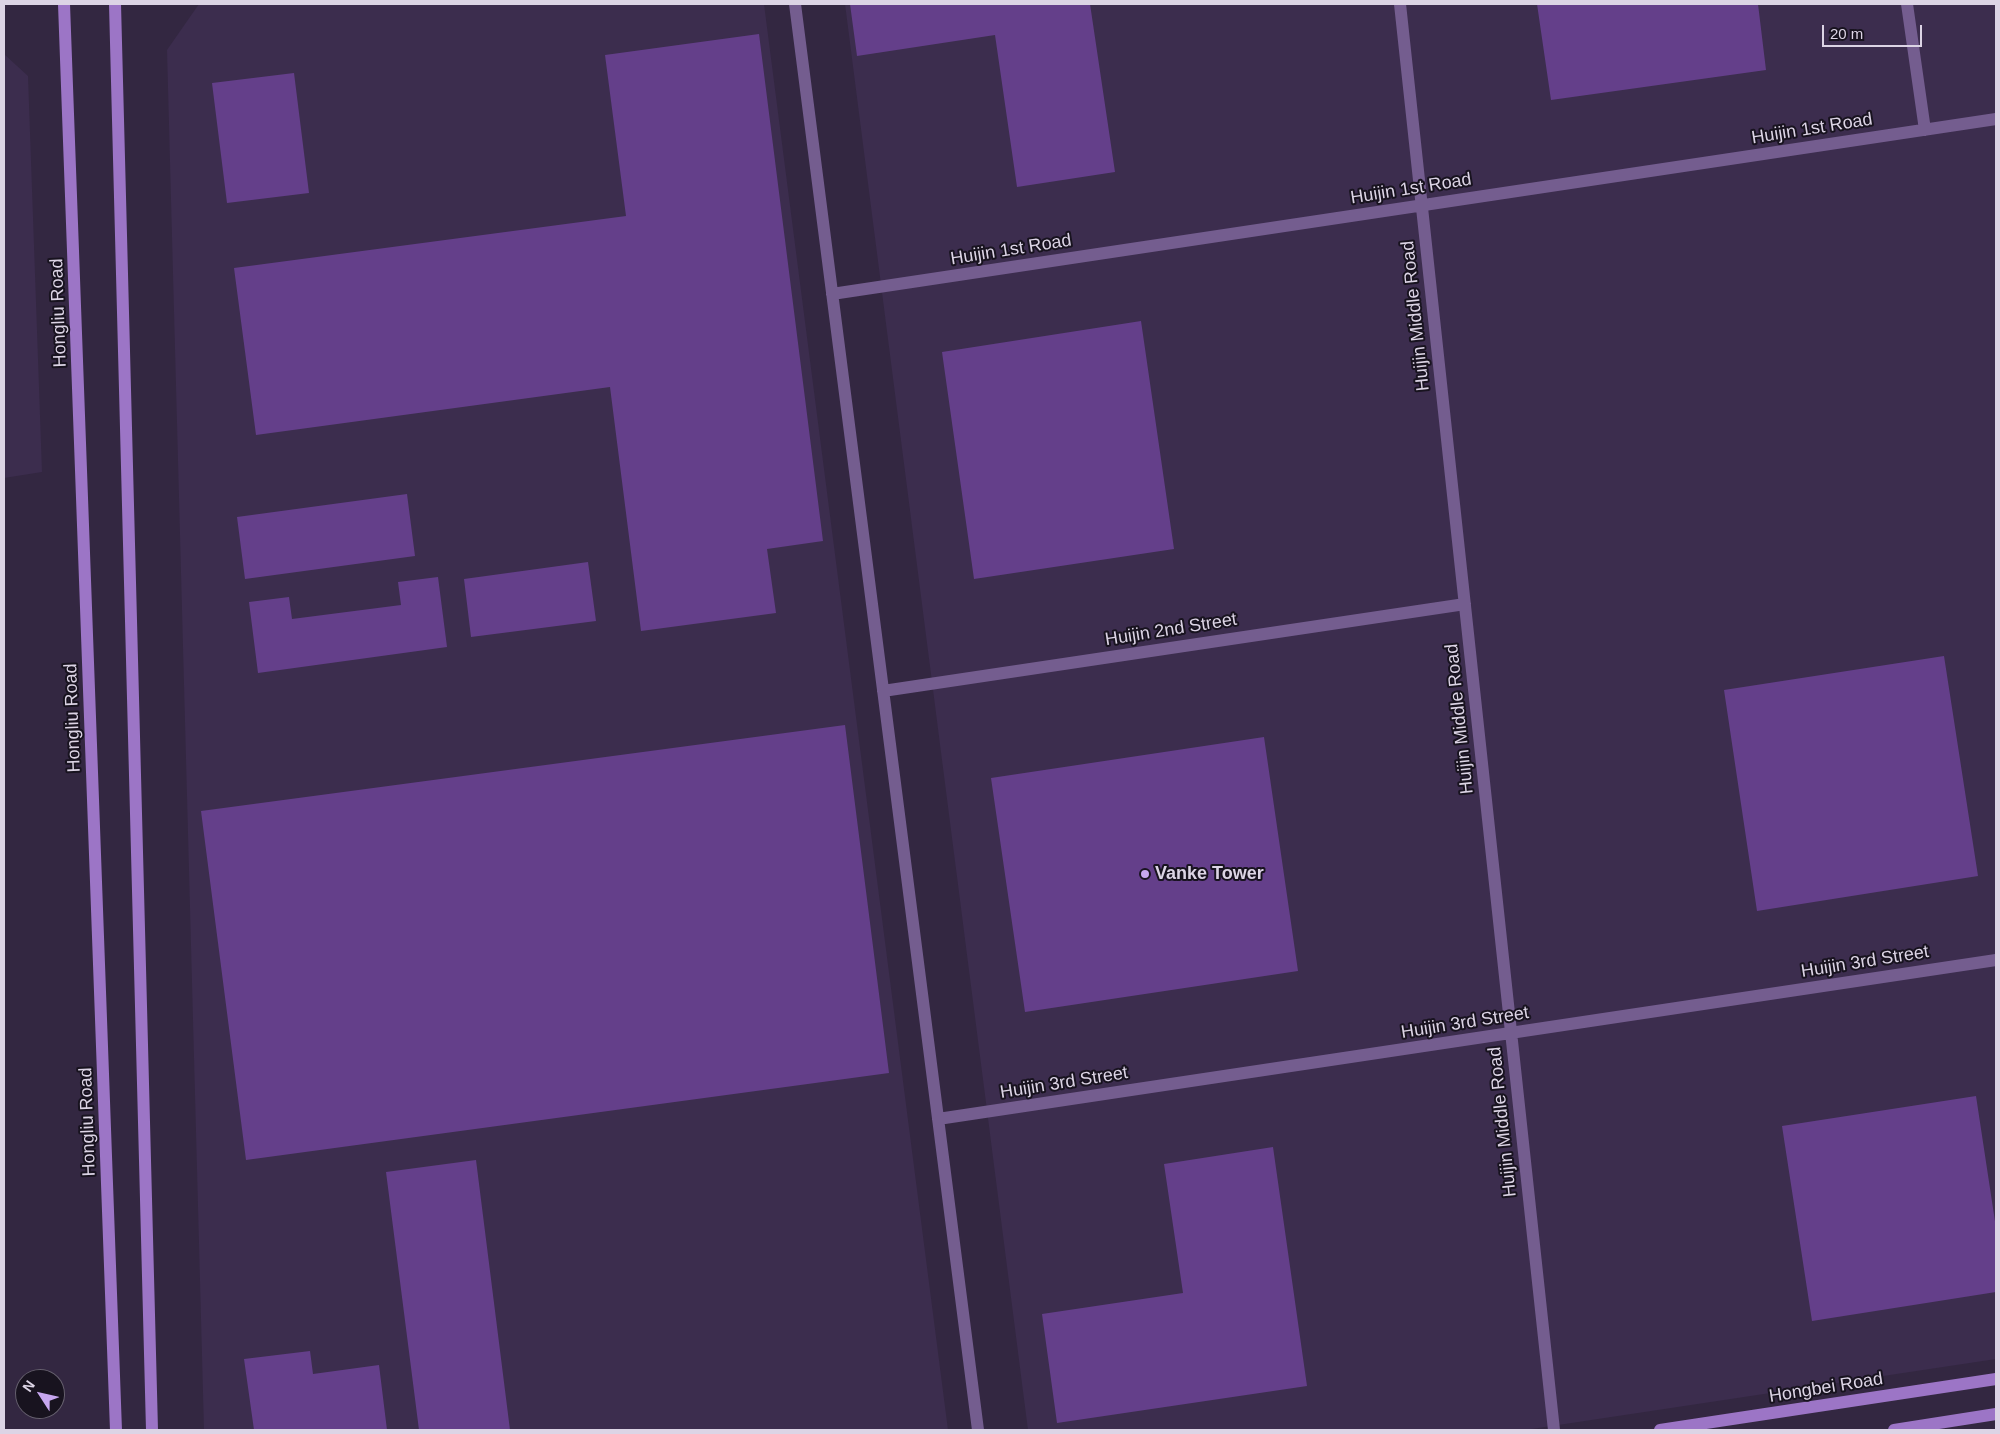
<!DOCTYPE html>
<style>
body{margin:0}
#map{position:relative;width:2000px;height:1434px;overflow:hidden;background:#332741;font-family:Helvetica,sans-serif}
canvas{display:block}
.frame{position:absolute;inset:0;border:5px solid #dcd4e5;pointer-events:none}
.north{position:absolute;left:15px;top:1369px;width:50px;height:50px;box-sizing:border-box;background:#18131f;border:1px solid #66606e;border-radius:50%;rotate:305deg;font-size:14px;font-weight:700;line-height:20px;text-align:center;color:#dcd4e5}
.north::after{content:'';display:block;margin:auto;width:18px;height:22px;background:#c7a6ef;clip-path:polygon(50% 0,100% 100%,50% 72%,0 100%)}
.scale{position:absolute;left:1822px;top:25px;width:100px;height:22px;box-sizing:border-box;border:2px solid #dcd4e5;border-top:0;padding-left:6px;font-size:15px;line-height:18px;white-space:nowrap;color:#dcd4e5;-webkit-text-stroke:4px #18131f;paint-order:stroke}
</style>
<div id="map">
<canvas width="2000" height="1434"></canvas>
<div class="frame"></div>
<div class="north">N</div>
<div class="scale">20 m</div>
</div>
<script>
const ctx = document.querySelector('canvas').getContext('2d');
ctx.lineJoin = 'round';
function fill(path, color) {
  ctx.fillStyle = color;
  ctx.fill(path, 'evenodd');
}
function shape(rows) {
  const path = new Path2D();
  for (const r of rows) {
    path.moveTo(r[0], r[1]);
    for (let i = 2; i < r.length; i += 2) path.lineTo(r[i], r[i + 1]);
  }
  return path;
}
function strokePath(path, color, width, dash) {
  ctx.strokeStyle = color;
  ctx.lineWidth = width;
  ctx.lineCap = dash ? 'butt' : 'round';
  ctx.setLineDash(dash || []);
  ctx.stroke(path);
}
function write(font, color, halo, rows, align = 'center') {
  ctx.font = font + ' Helvetica,sans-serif';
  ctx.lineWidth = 4;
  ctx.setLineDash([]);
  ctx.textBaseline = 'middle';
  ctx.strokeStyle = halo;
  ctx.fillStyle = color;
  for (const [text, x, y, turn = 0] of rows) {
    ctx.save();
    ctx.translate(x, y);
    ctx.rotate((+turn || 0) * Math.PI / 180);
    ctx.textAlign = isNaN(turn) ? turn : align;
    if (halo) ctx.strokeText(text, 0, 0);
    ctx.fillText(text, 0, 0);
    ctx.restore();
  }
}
fill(shape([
 [199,4,764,4,948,1430,204,1430,167,50],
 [845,4,1996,4,1996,1359,1525,1430,1028,1430],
 [4,54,28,76,42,472,4,478]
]), '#3c2d4e');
fill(shape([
 [850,4,1090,4,1115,172,1017,187,995,35,857,56],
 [1537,4,1758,4,1766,70,1551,100],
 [759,34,823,541,767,549,776,613,641,631,610,387,256,435,234,268,626,216,605,55],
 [294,73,309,193,227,203,212,83],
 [1141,321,1174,549,974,579,942,352],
 [407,494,415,556,245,579,237,517],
 [588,562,596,621,471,637,464,579],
 [438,577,447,647,258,673,249,602,289,597,292,619,401,605,398,582],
 [1944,656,1978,876,1757,911,1724,690],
 [845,725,889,1073,246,1160,201,811],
 [1264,737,1298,971,1025,1012,991,778],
 [1976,1096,1996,1228,1996,1292,1812,1321,1782,1126],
 [1273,1147,1307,1386,1057,1423,1042,1314,1183,1293,1164,1164],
 [476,1160,510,1430,419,1430,386,1172],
 [310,1351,313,1374,379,1365,387,1430,254,1430,244,1359]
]), '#643f8a');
strokePath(shape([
 [795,4,978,1430],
 [1400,4,1554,1430],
 [1907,4,1925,130],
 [832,294,1996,119],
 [883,691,1465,604],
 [938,1119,1996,960]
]), '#745d8f', 12);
strokePath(shape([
 [64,4,116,1430],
 [115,4,152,1430],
 [1660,1430,1996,1379],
 [1894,1430,1996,1414]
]), '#9c75c6', 12);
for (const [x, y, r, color] of [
 [1145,874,5,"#c7a6ef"]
]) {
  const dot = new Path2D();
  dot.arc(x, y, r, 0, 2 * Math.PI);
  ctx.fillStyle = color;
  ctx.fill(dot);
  strokePath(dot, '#18131f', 2);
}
write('18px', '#dcd4e5', '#18131f', [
 ["Huijin 1st Road",1812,129,-9],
 ["Huijin 1st Road",1411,189,-9],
 ["Huijin 1st Road",1011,250,-9],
 ["Hongliu Road",59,313,-92],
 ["Huijin Middle Road",1416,316,-96],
 ["Huijin 2nd Street",1171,630,-9],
 ["Hongliu Road",73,718,-92],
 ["Huijin Middle Road",1460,719,-96],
 ["Huijin 3rd Street",1865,962,-9],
 ["Huijin 3rd Street",1465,1023,-9],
 ["Huijin 3rd Street",1064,1083,-9],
 ["Hongliu Road",88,1122,-92],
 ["Huijin Middle Road",1503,1122,-96],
 ["Hongbei Road",1826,1388,-9]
]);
write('bold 18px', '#dcd4e5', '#18131f', [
 ["Vanke Tower",1155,874]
], 'left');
</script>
